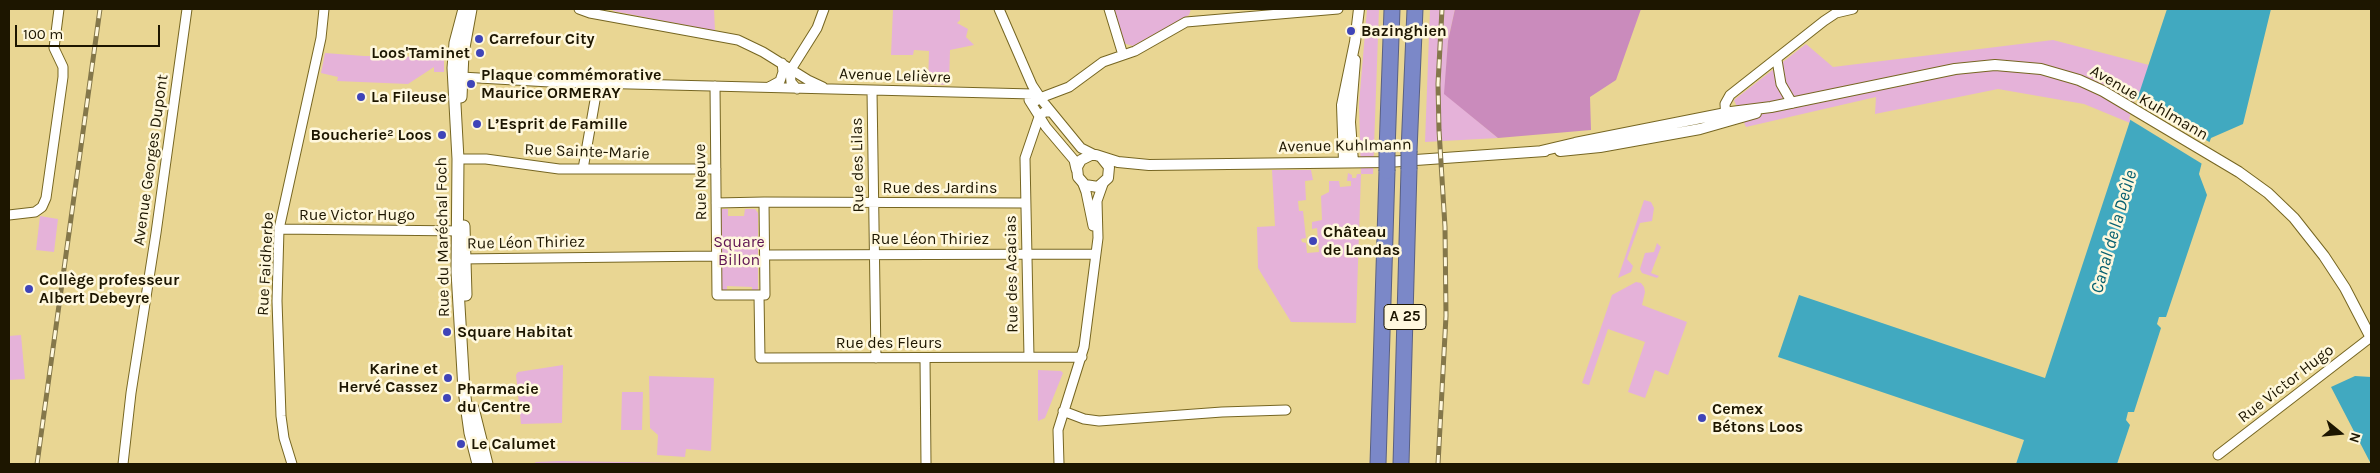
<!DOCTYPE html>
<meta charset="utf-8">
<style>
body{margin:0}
#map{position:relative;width:2380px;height:473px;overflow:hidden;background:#e9d693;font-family:Karla,sans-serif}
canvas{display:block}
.frame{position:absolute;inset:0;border:10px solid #1d1600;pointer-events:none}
.north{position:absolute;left:2315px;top:408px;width:50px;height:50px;-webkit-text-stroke:4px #fff8dd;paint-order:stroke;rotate:107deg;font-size:14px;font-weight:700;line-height:20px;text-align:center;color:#1d1600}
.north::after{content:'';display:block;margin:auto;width:18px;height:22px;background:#1d1600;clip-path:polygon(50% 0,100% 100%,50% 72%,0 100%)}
.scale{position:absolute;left:15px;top:25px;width:145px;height:22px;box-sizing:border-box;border:2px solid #1d1600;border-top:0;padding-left:6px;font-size:15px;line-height:18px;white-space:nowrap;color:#1d1600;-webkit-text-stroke:4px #fff8dd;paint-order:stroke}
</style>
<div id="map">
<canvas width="2380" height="473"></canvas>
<div class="frame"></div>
<div class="north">N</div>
<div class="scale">100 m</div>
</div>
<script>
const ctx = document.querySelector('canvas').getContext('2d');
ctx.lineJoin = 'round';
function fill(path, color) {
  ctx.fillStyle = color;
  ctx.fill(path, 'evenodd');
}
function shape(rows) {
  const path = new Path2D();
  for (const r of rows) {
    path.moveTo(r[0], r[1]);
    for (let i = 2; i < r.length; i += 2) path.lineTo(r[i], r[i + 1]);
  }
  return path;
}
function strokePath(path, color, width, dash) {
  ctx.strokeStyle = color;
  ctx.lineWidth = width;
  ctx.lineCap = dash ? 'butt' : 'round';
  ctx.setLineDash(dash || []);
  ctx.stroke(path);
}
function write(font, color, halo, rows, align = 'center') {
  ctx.font = font + ' Karla,sans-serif';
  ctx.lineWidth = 5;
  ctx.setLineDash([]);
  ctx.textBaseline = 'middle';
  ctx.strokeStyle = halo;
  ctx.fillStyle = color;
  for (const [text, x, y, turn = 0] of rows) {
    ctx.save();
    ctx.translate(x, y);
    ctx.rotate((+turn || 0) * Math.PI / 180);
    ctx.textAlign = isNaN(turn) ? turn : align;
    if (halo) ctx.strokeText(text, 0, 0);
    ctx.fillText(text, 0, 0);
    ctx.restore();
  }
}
fill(shape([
 [613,9,714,9,715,31,613,11],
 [893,9,960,10,960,20,957,23,968,29,966,37,974,45,950,50,949,85,928,84,929,51,914,50,913,55,891,55],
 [1114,9,1191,9,1189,15,1133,46,1123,43],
 [1367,9,1379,9,1373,174,1361,174,1356,323,1291,322,1258,268,1257,227,1275,226,1272,170,1311,170,1313,180,1305,181,1306,200,1298,201,1299,211,1303,211,1306,238,1301,239,1302,242,1306,243,1307,253,1319,252,1317,228,1312,229,1312,222,1322,220,1321,196,1329,192,1329,181,1339,181,1340,187,1351,186,1351,181,1347,181,1348,173,1352,175,1352,178,1356,178,1357,174,1361,174,1359,104],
 [1430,9,1455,9,1448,41,1445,94,1498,138,1425,142],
 [2053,40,2149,65,2130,123,2084,104,1998,89,1875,114,1876,97,1746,127,1734,100,1806,44,1833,67],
 [325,53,364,56,444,57,444,72,434,72,434,67,408,84,337,81,338,77,321,73],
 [1644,200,1651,202,1654,208,1652,221,1640,223,1627,259,1633,266,1631,272,1618,278],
 [722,209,728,209,728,216,744,216,745,209,755,209,758,213,758,291,752,293,752,287,727,286,727,293,721,289,720,212],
 [40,216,58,219,54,252,36,250],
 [1657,243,1661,247,1651,273,1659,276,1657,278,1642,273,1640,269,1645,253,1654,252],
 [1636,282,1641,283,1644,287,1645,292,1642,305,1687,322,1668,375,1655,370,1645,398,1628,392,1645,342,1608,329,1589,385,1582,383,1612,295],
 [21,335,25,379,9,380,9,336],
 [563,365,562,423,521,424,516,375,518,372],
 [1038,370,1061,371,1063,373,1045,418,1038,421],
 [649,376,714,378,711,451,686,449,685,457,657,455,658,435,650,428],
 [622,392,643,392,642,430,621,430],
 [558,461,685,463,685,464,536,464,535,462]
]), '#e5b2d9');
fill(shape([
 [1455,9,1641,9,1616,80,1590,97,1591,130,1498,138,1444,94,1448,41]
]), '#ca8bbc');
fill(shape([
 [2167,9,2271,9,2243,124,2211,138,2202,162,2199,174,2207,195,2166,317,2159,317,2157,324,2161,328,2134,412,2128,412,2126,420,2130,425,2117,464,2016,464,2024,440,1778,357,1799,295,2045,378],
 [2355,376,2371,377,2371,464,2331,387]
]), '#41a9c0');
fill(shape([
 [2135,98,2211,143,2204,165,2129,119]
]), '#e9d693');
const minor = shape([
 [579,9,590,13,738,40,763,52,808,80,823,87],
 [999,9,1032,85,1040,97],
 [1109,9,1123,55],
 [1777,60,1781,84,1792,103],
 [457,75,461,77,550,82,1033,94,1040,98,1081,148,1093,154],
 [715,86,717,295,765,295,764,202,716,203],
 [769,87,780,81,783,72,782,63],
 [797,89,791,82,790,71,817,28,824,9],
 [872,91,876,358],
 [1029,100,1046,127,1074,160,1076,169],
 [1032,104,1040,98,1069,87,1103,62,1135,51,1186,22,1338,9],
 [1726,119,1725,104,1730,95,1824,21,1836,13,1853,9],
 [458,159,486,159,559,169,716,169],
 [583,169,598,83],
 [1083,184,1086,192,1093,226],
 [764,202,1025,203],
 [9,215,35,212,42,207,46,198,63,77,63,67,54,48,59,9],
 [279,229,464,231],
 [765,255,1096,254],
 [459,259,716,256],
 [759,295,760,358,1082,357],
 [1029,357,1025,158,1039,117,1044,112,1051,112],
 [925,358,926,464],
 [1063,411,1084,419,1099,421,1222,412,1286,410],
 [2218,455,2371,337],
 [123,464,131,393,156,233,187,9],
 [292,464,284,438,281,416,277,301,279,229,321,38,324,9],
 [1059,464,1058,430,1084,347,1098,238,1097,201,1103,184]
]);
const tertiary = shape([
 [1541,151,1575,143,1731,112,1771,107,1955,69,1995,65,2041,69,2079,80,2103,91,2239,172,2268,193,2294,218,2324,256,2345,288,2371,338],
 [1560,151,1600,147,1700,129,1756,113],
 [1101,157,1109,167,1108,178,1098,187,1085,185,1078,177,1077,167,1081,160,1091,155,1096,155,1118,162,1149,165,1387,162,1545,151],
 [1344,162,1342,105,1355,42,1359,9],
 [1353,162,1350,122,1355,60]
]);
const secondary = shape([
 [464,9,455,43,453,68,458,159,457,272,464,390,470,433,478,464],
 [461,97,463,53,471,9],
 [464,226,466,295],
 [473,408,487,464]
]);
const motorway = shape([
 [1387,151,1392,9],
 [1409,151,1415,9],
 [1378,464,1387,171],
 [1401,464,1409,169]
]);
strokePath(minor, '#766622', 11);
strokePath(tertiary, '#766622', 12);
strokePath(secondary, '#766622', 13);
strokePath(motorway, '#5a6082', 17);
strokePath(minor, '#fff', 9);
strokePath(tertiary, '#fff', 10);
strokePath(secondary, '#fff', 11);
strokePath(motorway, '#7b88c8', 15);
const rail = shape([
 [37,464,100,9],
 [1438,464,1446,316,1445,227,1439,130,1438,84,1442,9]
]);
strokePath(rail, '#84774a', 5);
strokePath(rail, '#fff8dd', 3, [9]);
const motorwayBridge = shape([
 [1409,169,1409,151],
 [1387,171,1387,151]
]);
strokePath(motorwayBridge, '#5a6082', 17, []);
strokePath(motorwayBridge, '#7b88c8', 15);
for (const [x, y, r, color] of [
 [1351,31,5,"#3f44b8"],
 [479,39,5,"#3f44b8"],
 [480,53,5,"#3f44b8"],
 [471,84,5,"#3f44b8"],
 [361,97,5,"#3f44b8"],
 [477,124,5,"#3f44b8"],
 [442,135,5,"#3f44b8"],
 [1313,241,5,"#3f44b8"],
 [29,289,5,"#3f44b8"],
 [447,332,5,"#3f44b8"],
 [448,378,5,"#3f44b8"],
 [447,398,5,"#3f44b8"],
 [1702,418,5,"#3f44b8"],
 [461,444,5,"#3f44b8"]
]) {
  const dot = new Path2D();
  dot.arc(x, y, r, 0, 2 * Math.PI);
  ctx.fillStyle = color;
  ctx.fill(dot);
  strokePath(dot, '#fff8dd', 2);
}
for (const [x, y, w] of [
 [1405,317,42]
]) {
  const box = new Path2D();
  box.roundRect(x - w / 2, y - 12.5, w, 25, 4);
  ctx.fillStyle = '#fff8dd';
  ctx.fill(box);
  strokePath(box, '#1d1600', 1);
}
write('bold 15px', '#1d1600', null, [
 ["A 25",1405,317]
]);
write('bold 16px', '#1d1600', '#fff8dd', [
 ["Bazinghien",1361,31],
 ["Carrefour City",489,39],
 ["Loos'Taminet",470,53,"right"],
 ["Plaque commémorative",481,75],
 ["Maurice ORMERAY",481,93],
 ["La Fileuse",371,97],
 ["L’Esprit de Famille",487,124],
 ["Boucherie² Loos",432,135,"right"],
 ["Château",1323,232],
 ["de Landas",1323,250],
 ["Collège professeur",39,280],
 ["Albert Debeyre",39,298],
 ["Square Habitat",457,332],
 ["Karine et",438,369,"right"],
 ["Hervé Cassez",438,387,"right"],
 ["Pharmacie",457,389],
 ["du Centre",457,407],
 ["Cemex",1712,409],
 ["Bétons Loos",1712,427],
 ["Le Calumet",471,444]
], 'left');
write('16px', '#1d1600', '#fff8dd', [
 ["Avenue Lelièvre",895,76,2],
 ["Avenue Kuhlmann",2149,103,30],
 ["Avenue Kuhlmann",1345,146,-1],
 ["Rue Sainte-Marie",587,152,2],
 ["Avenue Georges Dupont",151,160,-82],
 ["Rue des Lilas",858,165,-91],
 ["Rue Neuve",701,182,-91],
 ["Rue des Jardins",940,188],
 ["Rue Victor Hugo",357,215],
 ["Rue du Maréchal Foch",443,237,-91],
 ["Rue Léon Thiriez",930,239],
 ["Rue Léon Thiriez",526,243,-1],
 ["Rue Faidherbe",266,264,-87],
 ["Rue des Acacias",1012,274,-91],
 ["Rue des Fleurs",889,343],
 ["Rue Victor Hugo",2286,384,-38]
]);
write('16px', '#5e1352', '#fff8dd', [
 ["Square",739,242],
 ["Billon",739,260]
]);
write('italic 18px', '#076070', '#fff8dd', [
 ["Canal de la Deûle",2114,232,-74]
]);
</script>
